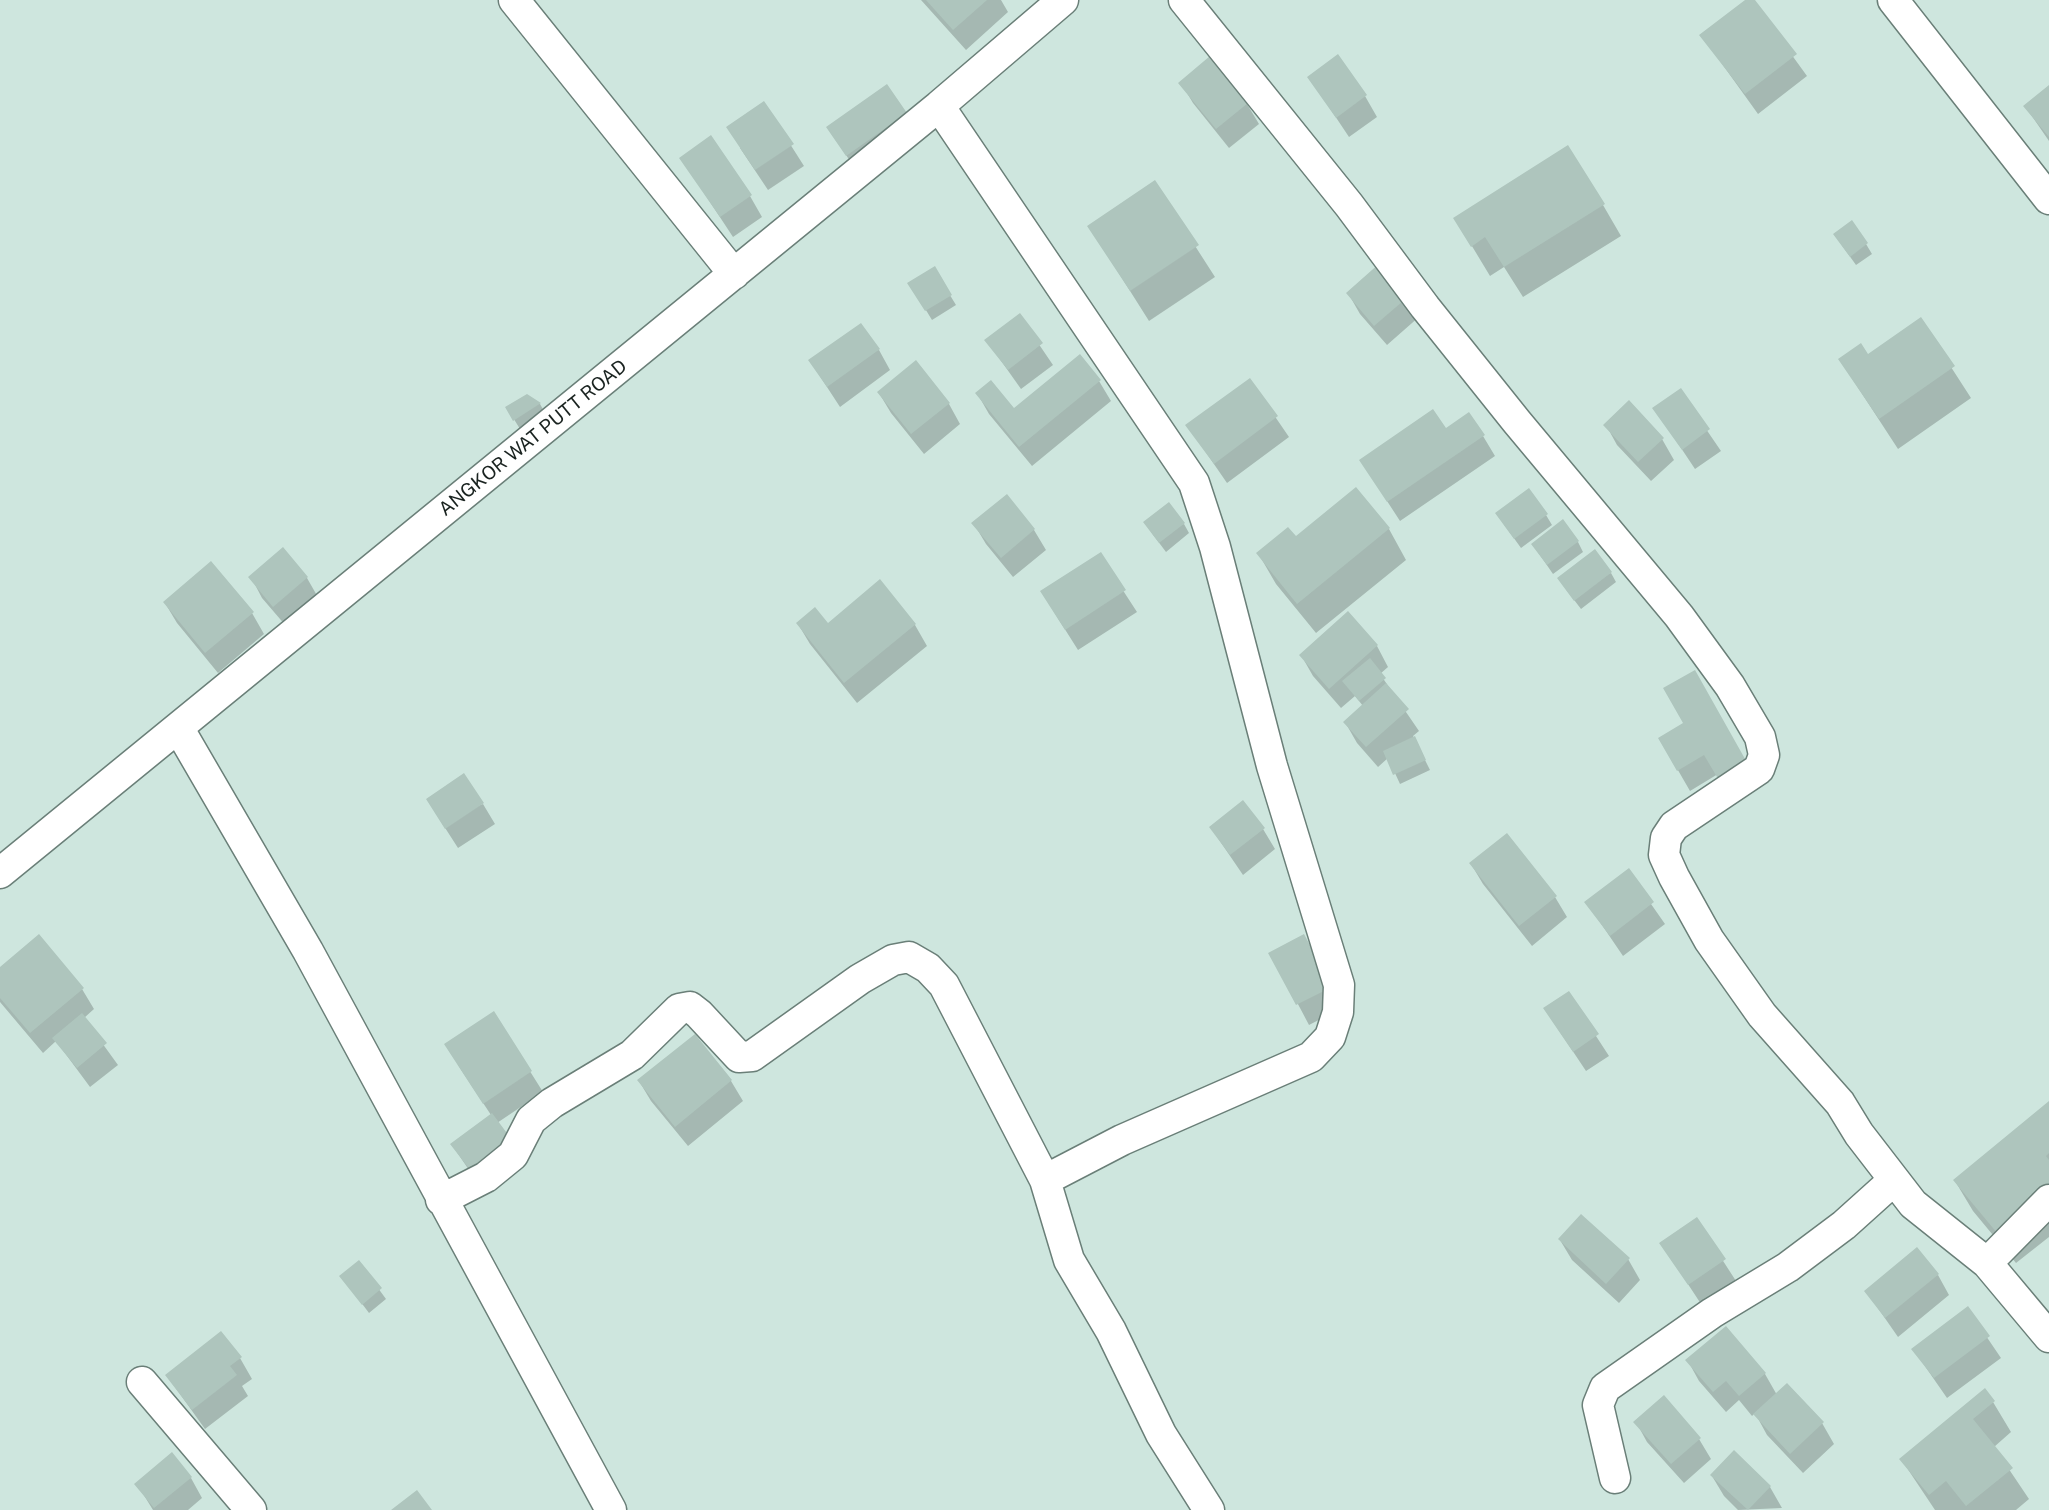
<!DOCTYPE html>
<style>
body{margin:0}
canvas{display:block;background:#cee6de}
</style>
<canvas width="2049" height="1510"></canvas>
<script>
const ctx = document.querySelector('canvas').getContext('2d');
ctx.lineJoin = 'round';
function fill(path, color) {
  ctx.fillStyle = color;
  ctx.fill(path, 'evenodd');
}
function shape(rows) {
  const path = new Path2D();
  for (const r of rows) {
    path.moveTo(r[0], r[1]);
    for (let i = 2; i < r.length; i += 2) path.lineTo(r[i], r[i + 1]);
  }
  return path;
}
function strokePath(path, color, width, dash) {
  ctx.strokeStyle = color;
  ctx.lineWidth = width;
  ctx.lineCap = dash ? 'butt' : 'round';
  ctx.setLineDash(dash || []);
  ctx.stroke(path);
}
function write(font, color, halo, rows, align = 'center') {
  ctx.font = font + ' "Public Sans",sans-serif';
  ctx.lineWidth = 6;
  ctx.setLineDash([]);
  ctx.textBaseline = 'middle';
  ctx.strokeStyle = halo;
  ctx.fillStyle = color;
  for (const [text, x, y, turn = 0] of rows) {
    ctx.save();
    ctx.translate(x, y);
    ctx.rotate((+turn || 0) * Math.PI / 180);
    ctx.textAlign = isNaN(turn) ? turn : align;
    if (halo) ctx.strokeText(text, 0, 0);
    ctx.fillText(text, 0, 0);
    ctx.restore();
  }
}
fill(shape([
 [921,0,1001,0,1008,12,966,50],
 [1747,0,1752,0,1807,76,1758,114,1702,36],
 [1309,77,1365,96,1377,117,1349,137],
 [1181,83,1247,104,1259,124,1229,148,1193,103],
 [886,87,906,114,860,176,828,128],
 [2049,87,2049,141,2025,106],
 [764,103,804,166,768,190,740,148],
 [681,158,750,196,762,217,733,237],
 [1154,182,1215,277,1149,321,1089,226],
 [1603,205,1621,236,1523,297,1504,267,1490,276,1455,218],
 [1841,244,1866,244,1872,254,1856,265],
 [1381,265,1420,316,1387,345,1360,314,1348,293],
 [934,269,956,305,932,320,910,284],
 [1019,315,1053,365,1021,389,987,341],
 [1920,319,1971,398,1898,449,1840,360,1868,356],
 [879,350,890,370,840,407,810,361],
 [1250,380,1289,437,1227,483,1187,425],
 [1099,381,1111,401,1032,466,989,414,977,393,1014,411],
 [1680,391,1721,451,1695,469,1655,409],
 [879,393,949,404,960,424,924,454,891,413],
 [527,396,540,404,545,413,520,429,507,408],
 [1606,425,1662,439,1674,460,1651,481,1617,445],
 [1483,436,1495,456,1400,521,1361,461],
 [1546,515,1552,525,1521,548,1503,523],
 [974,524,1034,530,1046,550,1013,577,986,544],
 [1184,524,1189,533,1166,552,1151,532],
 [1389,529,1406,560,1316,633,1276,584,1258,553,1295,539],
 [1578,542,1583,552,1553,574,1533,545],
 [283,550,307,578,319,599,286,626,262,598,251,577],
 [1100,555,1137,612,1078,650,1054,612],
 [1611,573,1616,582,1581,609,1565,588],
 [880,582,915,625,927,646,857,703,810,644,798,624,827,625],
 [165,603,252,613,264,634,218,673,177,623],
 [1377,646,1388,667,1380,674,1419,731,1413,736,1430,770,1400,784,1388,758,1378,767,1357,743,1345,722,1363,706,1355,696,1341,708,1313,676,1301,655],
 [1694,673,1759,787,1734,802,1718,774,1690,791,1660,739,1686,724],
 [483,804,495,824,458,848,440,820],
 [1211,828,1263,829,1275,849,1243,875],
 [1471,864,1555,897,1567,917,1532,946,1483,884],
 [1628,871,1665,924,1623,956,1587,903],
 [1303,936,1342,1008,1309,1025,1271,953],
 [0,969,82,989,94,1009,84,1018,118,1065,90,1087,56,1041,43,1053,0,1002],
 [1568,993,1609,1056,1586,1071,1558,1029],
 [494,1014,543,1092,497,1123,525,1166,486,1195,452,1145,491,1115,458,1065],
 [694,1036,731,1081,743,1101,688,1146,651,1101,639,1081],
 [2049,1103,2049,1237,2016,1263,1973,1211,1955,1181],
 [1696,1219,1736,1281,1701,1304,1661,1243],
 [1560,1240,1628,1259,1640,1280,1619,1303,1572,1260],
 [359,1262,386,1299,369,1313,342,1277],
 [1938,1275,1949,1295,1898,1337,1866,1291],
 [1967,1308,2001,1358,1947,1398,1913,1349],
 [240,1358,252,1379,242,1386,248,1396,205,1429,167,1376],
 [1688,1361,1765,1374,1777,1395,1822,1423,1834,1444,1803,1473,1767,1435,1755,1413,1752,1416,1739,1400,1726,1412,1699,1381],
 [1993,1402,2011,1432,1994,1447,2029,1499,2016,1510,1935,1510,1901,1459],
 [1636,1422,1699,1439,1711,1459,1684,1483,1647,1442],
 [1712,1476,1770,1487,1782,1508,1738,1510,1724,1496],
 [191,1478,202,1498,188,1510,153,1510,137,1484]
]), '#0003');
fill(shape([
 [926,0,987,0,953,30],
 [1745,0,1755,0,1797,54,1745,94,1699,35],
 [1338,54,1367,95,1336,118,1307,77],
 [1210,56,1248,103,1216,129,1178,83],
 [887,84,907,113,846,156,826,127],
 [2049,85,2049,137,2023,106],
 [764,101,794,144,755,170,726,127],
 [711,135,752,195,720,217,679,158],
 [1568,145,1605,204,1504,267,1485,237,1471,247,1453,218],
 [1155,180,1199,245,1130,291,1087,226],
 [1852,220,1868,243,1850,257,1833,234],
 [1381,262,1410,295,1374,326,1346,293],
 [935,266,952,295,925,311,907,283],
 [1020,313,1043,343,1008,370,984,340],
 [1921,317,1955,366,1879,419,1838,359,1861,343,1868,354],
 [861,323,880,349,827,387,808,360],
 [1080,354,1101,380,1019,447,975,393,991,380,1014,408],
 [916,360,950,403,911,434,877,392],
 [1250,378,1278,416,1214,464,1185,425],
 [1681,388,1710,429,1682,450,1652,408],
 [527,394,541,403,513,421,505,407],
 [1629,400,1664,438,1638,462,1603,425],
 [1433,409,1446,428,1469,412,1485,435,1387,502,1359,460],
 [1356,487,1390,528,1297,604,1256,553,1288,527,1296,536],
 [1529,488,1548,514,1514,539,1495,513],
 [1007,494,1035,529,1001,558,971,523],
 [1169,502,1185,523,1159,543,1143,522],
 [1563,519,1579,541,1547,565,1531,544],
 [283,547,308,577,273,607,248,577],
 [1595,549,1612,572,1574,601,1557,578],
 [1101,552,1126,590,1065,630,1040,591],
 [211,561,254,612,205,653,163,602],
 [880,579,916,624,844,683,796,623,815,607,828,623],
 [1348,611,1378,645,1329,689,1299,655],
 [1370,658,1386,678,1359,701,1342,681],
 [1695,670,1749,766,1720,782,1704,755,1677,771,1658,738,1683,723,1663,688],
 [1386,683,1409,709,1366,747,1343,722],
 [1415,736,1426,760,1393,775,1383,751],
 [464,773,484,803,445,829,426,799],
 [1243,800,1265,828,1230,855,1209,827],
 [1507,833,1557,896,1519,926,1469,863],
 [1629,868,1654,902,1610,936,1584,902],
 [39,934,84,988,30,1033,0,998,0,967],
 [1304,934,1332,987,1296,1005,1268,953],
 [1569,991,1599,1034,1573,1052,1543,1008],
 [494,1011,532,1071,483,1104,444,1044],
 [82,1013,107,1043,77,1068,52,1038],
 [695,1034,732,1080,675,1127,637,1080],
 [2049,1101,2049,1153,2046,1156,2049,1160,2049,1191,1998,1234,1953,1180],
 [492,1113,515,1144,474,1175,450,1144],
 [1581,1214,1630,1258,1606,1284,1558,1239],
 [1697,1217,1726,1259,1688,1285,1659,1243],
 [1917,1247,1939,1274,1885,1318,1864,1291],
 [359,1260,382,1288,362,1305,339,1276],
 [1968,1306,1990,1336,1934,1378,1911,1349],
 [1726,1326,1766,1373,1739,1396,1726,1381,1713,1392,1685,1360],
 [221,1331,242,1357,230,1366,237,1375,192,1410,165,1375],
 [1787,1383,1824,1422,1790,1454,1753,1414],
 [1985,1388,1995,1401,1973,1419,2013,1468,1966,1506,1946,1481,1929,1495,1899,1459],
 [1664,1395,1701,1438,1671,1464,1633,1422],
 [1734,1450,1771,1486,1748,1510,1710,1475],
 [172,1452,192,1477,154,1508,134,1484],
 [417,1490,432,1510,391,1510]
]), '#aec5bd');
const street = shape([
 [514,0,734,274],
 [1184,0,1349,205,1425,307,1517,422,1679,616,1730,686,1760,737,1764,755,1759,769,1674,826,1666,838,1664,855,1674,877,1709,940,1762,1015,1840,1103,1859,1134,1913,1204,1987,1263,2049,1337],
 [1893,0,2049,199],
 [939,106,1194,483,1215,547,1272,766,1339,985,1338,1012,1330,1037,1311,1057,1122,1140,1045,1180,1069,1260,1111,1331,1161,1434,1209,1510],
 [179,729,308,951,611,1510],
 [0,873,939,106,1063,0],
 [441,1200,486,1177,513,1155,531,1120,552,1103,632,1055,679,1009,690,1007,699,1014,739,1057,752,1056,860,979,893,960,909,957,928,968,944,985,1045,1180],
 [1987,1263,2049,1200],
 [142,1382,251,1510],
 [1615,1478,1598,1405,1605,1388,1712,1313,1788,1267,1844,1225,1894,1180]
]);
strokePath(street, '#6a7f78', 33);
strokePath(street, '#fff', 30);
write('19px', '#1a2320', '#fff', [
 ["ANGKOR WAT PUTT ROAD",533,438,-39]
]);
</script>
